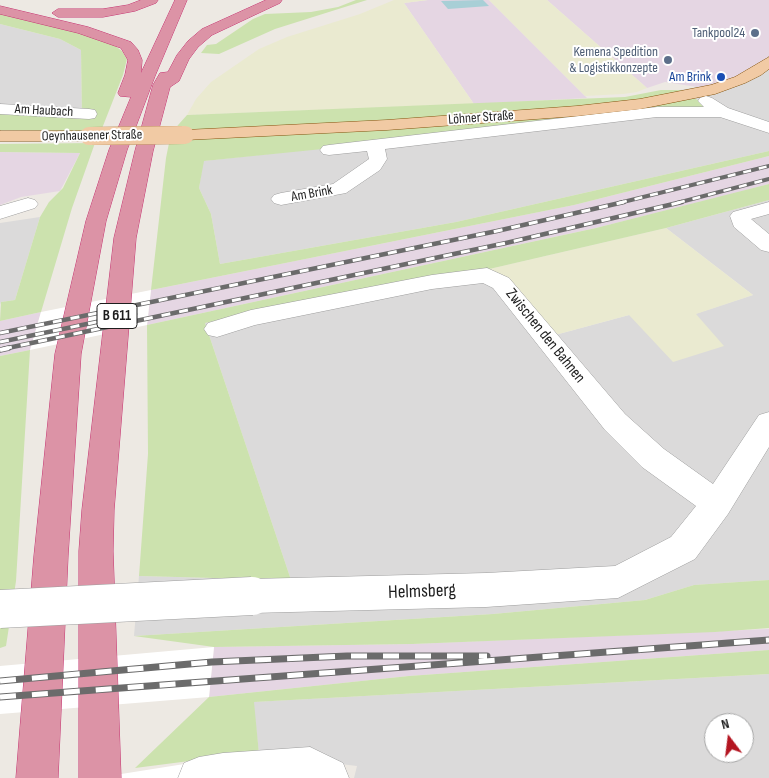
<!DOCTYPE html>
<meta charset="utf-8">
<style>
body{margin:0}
#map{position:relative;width:769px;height:778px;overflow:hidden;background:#ede9e3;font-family:"Sofia Sans Condensed",sans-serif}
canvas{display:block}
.north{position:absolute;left:704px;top:713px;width:50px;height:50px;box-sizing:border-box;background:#fff;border:1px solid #a5a5a5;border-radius:50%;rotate:345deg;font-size:14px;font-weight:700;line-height:20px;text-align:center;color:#1d1d1d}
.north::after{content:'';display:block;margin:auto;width:18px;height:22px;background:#b41521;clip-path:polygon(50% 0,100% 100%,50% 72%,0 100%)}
</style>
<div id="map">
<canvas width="769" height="778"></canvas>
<div class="north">N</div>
</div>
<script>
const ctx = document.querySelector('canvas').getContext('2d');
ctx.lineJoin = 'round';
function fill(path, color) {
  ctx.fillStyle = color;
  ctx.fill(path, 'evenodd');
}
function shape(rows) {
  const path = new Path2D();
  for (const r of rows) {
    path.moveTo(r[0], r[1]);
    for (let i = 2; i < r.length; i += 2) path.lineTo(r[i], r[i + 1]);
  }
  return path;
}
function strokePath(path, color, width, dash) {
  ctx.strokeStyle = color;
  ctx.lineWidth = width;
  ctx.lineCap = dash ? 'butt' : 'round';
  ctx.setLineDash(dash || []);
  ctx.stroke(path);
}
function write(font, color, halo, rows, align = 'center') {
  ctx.font = font + ' "Sofia Sans Condensed",sans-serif';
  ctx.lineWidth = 4;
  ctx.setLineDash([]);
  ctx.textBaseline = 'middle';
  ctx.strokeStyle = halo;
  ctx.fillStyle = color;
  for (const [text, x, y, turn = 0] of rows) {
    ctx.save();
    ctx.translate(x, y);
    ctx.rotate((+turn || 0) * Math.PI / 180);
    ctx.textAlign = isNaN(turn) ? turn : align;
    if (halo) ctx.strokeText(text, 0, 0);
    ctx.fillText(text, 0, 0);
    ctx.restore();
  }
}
fill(shape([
 [0,24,60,39,81,50,82,119,0,113],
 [769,60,769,151,456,222,220,264,211,214,199,188,203,161,708,106,680,90,698,87,710,89],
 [769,200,769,580,694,585,645,600,493,614,134,636,139,576,291,580,205,323,430,278,485,270,555,335,629,315,695,314,753,295,666,228],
 [40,217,15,300,1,302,0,305,0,223],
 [769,674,769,778,354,778,357,766,259,754,253,702],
 [714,723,744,723,744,753,714,753]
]), '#dbdada');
fill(shape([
 [428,0,489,0,587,98,474,104,404,3],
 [547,0,769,0,769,60,754,70,710,89,665,82,647,88],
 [0,152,80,153,60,191,21,197,0,205],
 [769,156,769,184,736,193,596,228,147,325,151,290,574,205],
 [41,312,30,350,0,356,0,321],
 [769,629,769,650,409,676,209,697,214,647,412,644]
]), '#e5d6e3');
fill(shape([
 [394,0,428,0,404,3,474,104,187,115,196,99,211,82,259,49,287,37,360,14],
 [489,0,547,0,647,88,637,92,623,94,585,96],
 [666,228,753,295,696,314,724,346,673,362,629,315,555,335,485,270]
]), '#eaead0');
fill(shape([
 [356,0,367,0,275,29,219,54,201,53,207,45,216,44,253,19,265,14,311,12,338,7],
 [0,13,75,31,111,43,122,51,127,59,123,75,101,131,0,130,0,113,82,119,81,50,60,39,0,24],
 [661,90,680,90,708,106,708,110,204,161,199,188,211,214,220,264,456,222,769,151,769,156,574,205,151,290,166,158,171,133,187,115,625,97],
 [95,143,72,208,41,312,0,321,1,302,15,300,40,217,49,202,63,188,80,153,0,152,0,144],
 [769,184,769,200,666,228,485,270,430,278,205,323,291,580,139,576,148,454,147,325,596,228],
 [30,350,16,581,6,646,0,648,0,356],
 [769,580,769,628,715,632,412,644,214,647,134,636,493,614,645,600,694,585],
 [769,650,769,674,254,702,259,754,244,754,135,768,209,697,409,676]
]), '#cce2ae');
fill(shape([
 [483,0,489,6,448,9,441,1]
]), '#a8cfd6');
fill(shape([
 [151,290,147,325,30,350,41,312],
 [214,647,209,697,0,714,0,666],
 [216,759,225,778,96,778]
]), '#fff');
const minor = shape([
 [706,96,712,98,728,108,769,122,769,133,720,117,657,117,385,149,387,159,380,170,346,193,281,205,274,203,271,199,274,195,281,193,333,184,369,159,367,151,329,155,323,154,320,150,323,146,329,145,657,107,704,107,698,101,700,98,706,96],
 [0,104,89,109,95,110,97,114,95,118,89,119,0,114,0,104],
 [28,198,35,200,38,204,35,208,0,219,0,206,28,198],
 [769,202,769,214,751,219,769,234,769,252,761,250,734,227,730,216,733,212,769,202],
 [487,268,509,278,625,414,664,449,713,484,759,415,769,412,769,447,728,514,695,559,618,598,486,607,252,613,239,608,234,596,239,584,252,579,486,573,615,566,671,537,696,506,642,467,605,430,493,288,483,283,432,289,255,325,217,337,208,335,204,329,208,323,251,310,432,275,487,268],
 [310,747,343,763,349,778,178,778,184,763,199,757,223,753,310,747]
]);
const major = shape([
 [769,57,769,69,761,75,745,83,715,94,640,109,577,116,387,130,185,140,179,139,176,135,179,131,185,130,387,120,577,106,640,99,711,85,735,77,769,57],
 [0,131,89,131,95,132,98,136,95,140,89,141,0,141,0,131]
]);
const highway = shape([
 [141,0,158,0,156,3,135,11,103,17,58,17,52,13,58,9,103,9,128,5,141,0],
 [175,0,187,0,155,76,127,150,106,221,81,354,68,556,58,778,16,778,34,556,55,354,86,221,109,150,131,97,120,96,118,93,125,75,128,60,121,48,78,33,0,14,0,6,88,27,131,42,138,50,142,60,141,73,175,0],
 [266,0,282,0,280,3,212,35,198,47,189,59,179,81,170,87,153,151,136,238,114,510,113,551,121,778,79,778,79,551,82,510,114,238,135,151,153,85,160,73,168,72,177,55,188,41,202,29,266,0]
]);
strokePath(minor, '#9e9e9e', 1);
strokePath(major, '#855510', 1);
strokePath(highway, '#c53672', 1);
fill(minor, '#fff');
fill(major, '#f1caa4');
fill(highway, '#dc93a6');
const railFar3 = shape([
 [619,203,769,166],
 [677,203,769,179]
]);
const railFar2 = shape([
 [0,333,497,231,624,202],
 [0,342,135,314],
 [3,349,506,243,682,202]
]);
const railFar1 = shape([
 [0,350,9,348]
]);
const rail = shape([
 [0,681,212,662,347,656,487,656],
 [0,697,769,640]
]);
strokePath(railFar3, '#6b6b6b', 4);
strokePath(railFar2, '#6b6b6b', 4.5);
strokePath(railFar1, '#6b6b6b', 5.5);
strokePath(rail, '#6b6b6b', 7);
strokePath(railFar3, '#fff', 2.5, [8]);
strokePath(railFar2, '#fff', 3, [9]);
strokePath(railFar1, '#fff', 4, [12]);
strokePath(rail, '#fff', 5, [16]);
const minorBridge = shape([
 [0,609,252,596]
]);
const majorBridge = shape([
 [89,136,185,135]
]);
strokePath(minorBridge, '#9e9e9e', 39, []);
strokePath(majorBridge, '#855510', 18, []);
strokePath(minorBridge, '#fff', 38);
strokePath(majorBridge, '#f1caa4', 18);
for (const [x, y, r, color] of [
 [755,33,5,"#5c6f8a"],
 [668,60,5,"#5c6f8a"],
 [721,77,5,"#1a4fb4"]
]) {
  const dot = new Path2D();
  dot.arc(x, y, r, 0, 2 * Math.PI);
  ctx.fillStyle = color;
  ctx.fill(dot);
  strokePath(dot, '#fff', 2);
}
write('14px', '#4e5e75', '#fff', [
 ["Tankpool24",745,33],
 ["Kemena Spedition",658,52],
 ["& Logistikkonzepte",658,68]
], 'right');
write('14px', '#164399', '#fff', [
 ["Am Brink",711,77]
], 'right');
write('14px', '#1d1d1d', '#fff', [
 ["Am Haubach",44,111,3],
 ["Löhner Straße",481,118,-4],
 ["Oeynhausener Straße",92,136,-1],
 ["Am Brink",312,194,-10]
]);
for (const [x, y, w] of [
 [117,316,40]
]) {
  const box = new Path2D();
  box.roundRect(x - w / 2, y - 12.5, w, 25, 4);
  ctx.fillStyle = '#fff';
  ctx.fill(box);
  strokePath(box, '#1d1d1d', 1);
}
write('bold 15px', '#1d1d1d', null, [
 ["B 611",117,316]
]);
write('16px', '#1d1d1d', '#fff', [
 ["Zwischen den Bahnen",545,336,51]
]);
write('19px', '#1d1d1d', '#fff', [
 ["Helmsberg",422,592,-2]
]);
</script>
